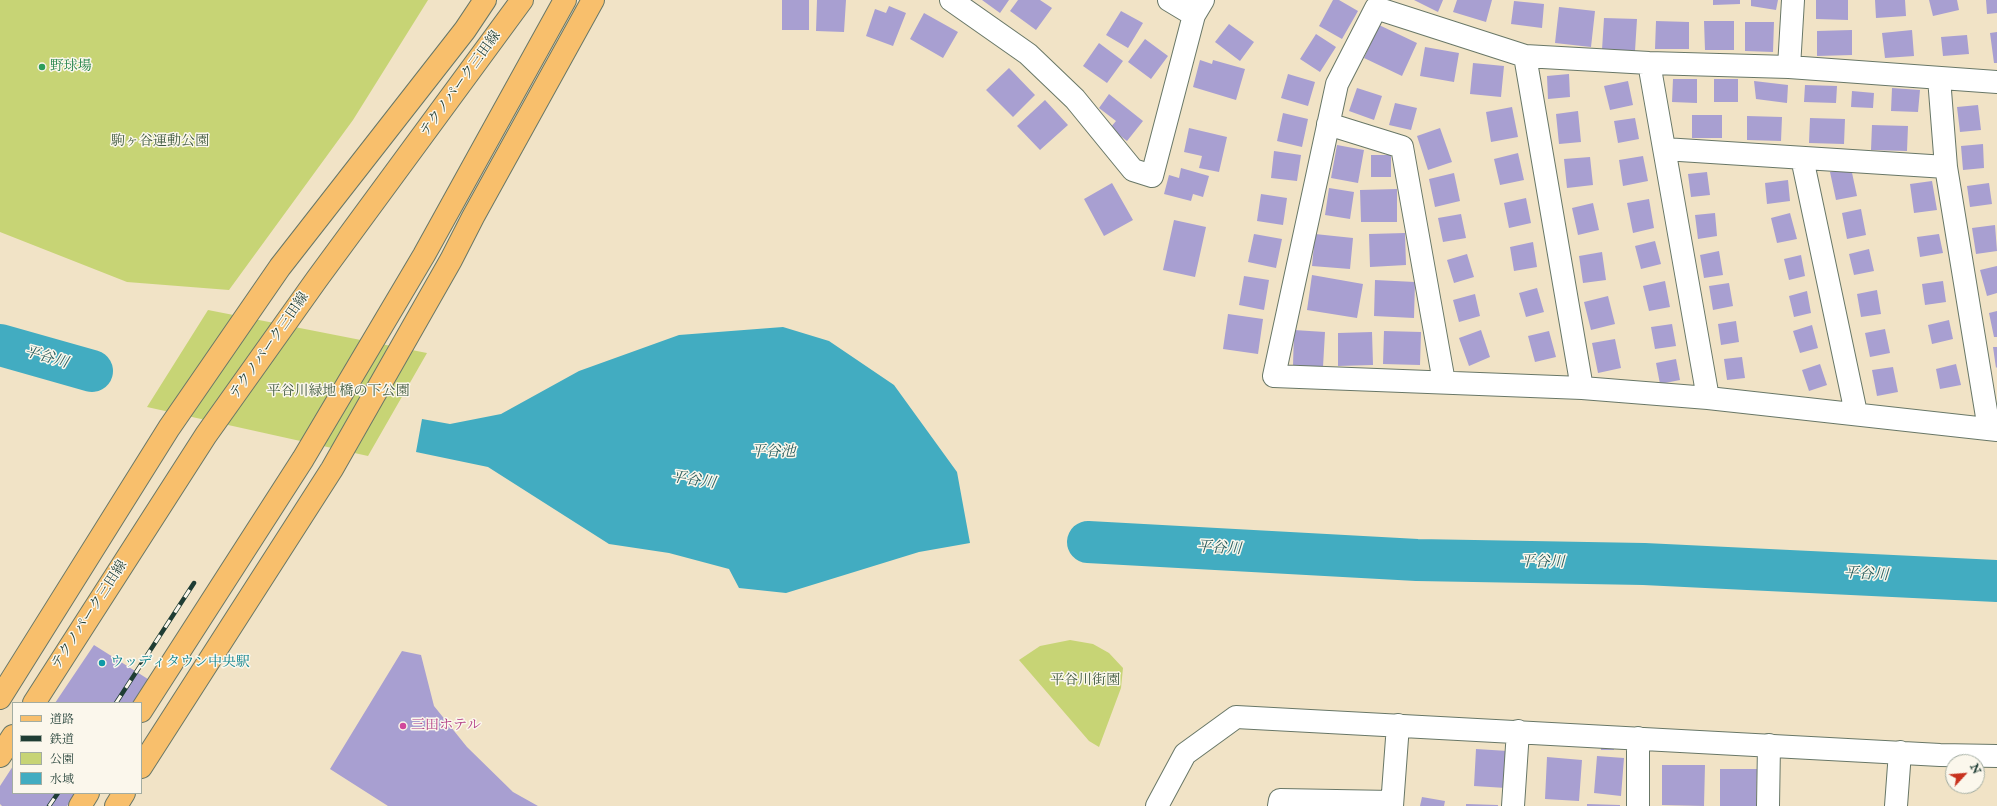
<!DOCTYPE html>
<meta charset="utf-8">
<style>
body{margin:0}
#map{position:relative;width:1997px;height:806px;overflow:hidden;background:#f1e3c6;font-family:"IM FELL Double Pica","Noto Serif JP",serif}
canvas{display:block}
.legend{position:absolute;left:12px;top:702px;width:130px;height:92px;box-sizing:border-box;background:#fbf7ec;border:1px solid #a3ada2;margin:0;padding:5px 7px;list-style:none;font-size:12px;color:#1f3d34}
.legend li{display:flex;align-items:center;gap:8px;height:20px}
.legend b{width:20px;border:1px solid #a3ada2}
.north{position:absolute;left:1945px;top:754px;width:40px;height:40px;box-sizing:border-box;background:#fbf7ec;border:1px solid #a3ada2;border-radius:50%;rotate:64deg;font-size:11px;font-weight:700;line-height:16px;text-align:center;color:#1f3d34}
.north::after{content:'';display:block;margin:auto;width:14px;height:18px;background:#c8321e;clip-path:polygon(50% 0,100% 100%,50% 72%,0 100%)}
</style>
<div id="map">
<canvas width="1997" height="806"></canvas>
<ul class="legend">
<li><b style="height:5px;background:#f8bf6c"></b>道路</li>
<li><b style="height:5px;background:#1f3d34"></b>鉄道</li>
<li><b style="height:11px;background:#c7d475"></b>公園</li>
<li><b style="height:11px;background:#42acc1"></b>水域</li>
</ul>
<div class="north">N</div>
</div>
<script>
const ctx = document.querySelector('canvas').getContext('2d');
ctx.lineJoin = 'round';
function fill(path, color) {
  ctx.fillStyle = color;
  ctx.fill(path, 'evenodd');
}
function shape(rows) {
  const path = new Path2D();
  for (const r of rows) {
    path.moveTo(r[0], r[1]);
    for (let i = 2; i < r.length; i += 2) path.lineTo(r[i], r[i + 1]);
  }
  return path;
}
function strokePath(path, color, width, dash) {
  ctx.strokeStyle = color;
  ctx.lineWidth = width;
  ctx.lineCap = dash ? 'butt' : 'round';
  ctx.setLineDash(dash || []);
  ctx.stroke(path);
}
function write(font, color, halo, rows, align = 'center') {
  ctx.font = font + ' "IM FELL Double Pica","Noto Serif JP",serif';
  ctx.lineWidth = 3;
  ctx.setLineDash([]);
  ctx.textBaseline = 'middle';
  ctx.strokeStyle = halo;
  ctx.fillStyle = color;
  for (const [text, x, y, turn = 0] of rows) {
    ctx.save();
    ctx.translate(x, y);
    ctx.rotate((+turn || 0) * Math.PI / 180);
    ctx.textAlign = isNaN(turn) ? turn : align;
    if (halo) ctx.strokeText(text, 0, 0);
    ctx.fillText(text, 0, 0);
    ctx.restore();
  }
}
fill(shape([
 [0,0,428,0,353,120,229,290,127,282,0,232],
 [208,310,427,353,368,456,147,407],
 [1070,640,1093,644,1109,653,1123,668,1121,688,1099,747,1089,741,1019,660,1040,646]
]), '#c7d475');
fill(shape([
 [783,327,829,341,894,385,957,472,970,543,919,552,786,593,739,588,729,569,669,553,609,544,488,467,416,452,422,419,450,424,501,414,579,371,679,335]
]), '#42acc1');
strokePath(shape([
 [0,345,92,371],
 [1088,542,1417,560,1644,564,1997,581]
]), '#42acc1', 42);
fill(shape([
 [782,0,809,0,809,30,782,30],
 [817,0,846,0,844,32,816,31],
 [982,0,1009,0,1000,13],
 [1018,0,1040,0,1052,8,1036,30,1010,11],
 [1333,0,1339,0,1358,11,1342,39,1319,26],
 [1414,0,1443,0,1438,12],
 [1457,0,1492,0,1486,22,1453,12],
 [1713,0,1740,0,1740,4,1713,5],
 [1751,0,1778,0,1776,10,1751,6],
 [1816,0,1848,0,1848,20,1816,19],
 [1875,0,1905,0,1906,16,1876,18],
 [1929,0,1957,0,1959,10,1933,16],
 [1986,0,1997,0,1997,13,1987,14],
 [1514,1,1544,4,1542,28,1511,24],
 [889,6,906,13,893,46,866,36,875,9,886,13],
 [1559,7,1595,11,1591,47,1555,43],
 [1121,11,1143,23,1128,48,1106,35],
 [924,13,958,32,943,58,910,39],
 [1604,18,1637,19,1635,51,1602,50],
 [1656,21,1689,22,1689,49,1655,49],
 [1704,21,1734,21,1734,50,1705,50],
 [1745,22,1774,22,1773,52,1745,51],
 [1229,24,1254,42,1240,61,1215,42],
 [1379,25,1417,43,1402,76,1364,58],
 [1852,30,1852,55,1817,56,1817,31],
 [1912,30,1914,56,1885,58,1882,33],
 [1997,32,1997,63,1994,63,1990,33],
 [1316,34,1336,47,1320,72,1300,59],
 [1967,35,1969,54,1943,56,1941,37],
 [1145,39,1168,56,1151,79,1128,62],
 [1099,43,1123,61,1107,83,1083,66],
 [1425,47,1459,53,1454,82,1420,76],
 [1200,60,1212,64,1213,60,1245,69,1236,100,1193,87],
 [1473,63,1504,66,1501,97,1470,94],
 [1009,68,1035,95,1013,117,986,90],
 [1288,74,1315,82,1308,106,1281,98],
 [1569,74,1570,97,1548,99,1547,76],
 [1673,79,1697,79,1697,103,1672,102],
 [1714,79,1738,79,1738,102,1714,102],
 [1628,81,1633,105,1610,110,1604,86],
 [1754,81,1788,85,1787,103,1756,99],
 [1805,85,1837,86,1836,103,1804,102],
 [1357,88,1382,96,1374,120,1349,111],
 [1892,88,1920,90,1918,112,1891,111],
 [1852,91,1874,93,1873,108,1851,107],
 [1109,94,1143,121,1127,141,1110,128,1116,121,1099,108],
 [1045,100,1068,125,1040,150,1017,126],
 [1395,103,1417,108,1411,130,1389,125],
 [1978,105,1981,130,1960,132,1957,107],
 [1512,107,1518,137,1491,142,1486,112],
 [1578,111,1581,142,1559,144,1556,114],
 [1283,113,1308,119,1302,147,1277,141],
 [1692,115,1722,115,1722,138,1692,138],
 [1747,116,1782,117,1781,141,1747,140],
 [1635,118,1639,139,1618,143,1614,121],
 [1810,118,1845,119,1844,144,1809,143],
 [1872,125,1908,126,1907,151,1871,150],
 [1189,128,1227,137,1219,172,1199,168,1202,156,1184,152],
 [1440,128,1452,162,1428,170,1417,136],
 [1983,144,1984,168,1963,170,1961,146],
 [1337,145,1364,150,1358,183,1331,178],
 [1274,151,1301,155,1297,181,1271,178],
 [1518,153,1524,180,1500,185,1494,159],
 [1371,155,1391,155,1391,177,1371,177],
 [1643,156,1648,181,1623,186,1619,160],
 [1590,157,1593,185,1567,188,1564,159],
 [1181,168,1209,176,1203,197,1193,194,1191,201,1164,194,1169,175,1179,178],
 [1851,168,1857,196,1836,200,1830,172],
 [1707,172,1710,195,1691,197,1688,174],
 [1454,173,1460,201,1435,207,1429,179],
 [1788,180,1790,201,1767,204,1765,183],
 [1932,181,1937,210,1914,213,1910,184],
 [1112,183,1133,220,1104,236,1084,199],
 [1989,183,1992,204,1970,207,1967,186],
 [1329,188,1354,192,1350,219,1325,215],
 [1397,189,1397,222,1361,222,1360,190],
 [1261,194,1287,198,1283,225,1257,221],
 [1526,198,1531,223,1509,228,1504,203],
 [1649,199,1654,228,1633,233,1627,203],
 [1593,203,1599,230,1578,235,1572,208],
 [1861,209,1866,235,1847,239,1842,213],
 [1715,213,1717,236,1698,239,1695,215],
 [1790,213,1797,239,1777,243,1771,218],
 [1461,214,1466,238,1443,242,1438,218],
 [1174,220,1206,227,1195,277,1163,270],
 [1995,225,1997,251,1976,254,1972,228],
 [1405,233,1406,265,1370,267,1369,234],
 [1254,234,1282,239,1276,268,1248,262],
 [1315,234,1353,238,1350,269,1312,266],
 [1939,234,1943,253,1920,257,1917,237],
 [1655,241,1661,264,1641,269,1635,246],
 [1533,242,1537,267,1514,271,1510,247],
 [1869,249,1874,271,1854,275,1849,254],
 [1719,251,1723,275,1704,278,1700,255],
 [1602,252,1606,280,1583,283,1579,256],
 [1467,254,1474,277,1454,283,1447,260],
 [1801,255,1805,276,1789,280,1784,259],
 [1997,266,1997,293,1987,296,1980,270],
 [1312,275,1363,284,1357,318,1307,310],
 [1244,276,1269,280,1264,310,1239,305],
 [1375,280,1415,282,1414,318,1374,316],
 [1665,281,1670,307,1649,311,1643,286],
 [1943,281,1946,302,1925,305,1922,284],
 [1729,283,1733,306,1713,310,1709,286],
 [1537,288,1544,312,1526,317,1519,293],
 [1877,290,1881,314,1861,317,1857,294],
 [1807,291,1811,313,1794,317,1789,296],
 [1475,294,1480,316,1459,322,1453,300],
 [1608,296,1615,324,1591,330,1584,302],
 [1997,311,1997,337,1994,337,1989,313],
 [1228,314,1263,319,1258,354,1223,349],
 [1949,320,1953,339,1932,344,1928,325],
 [1736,321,1739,342,1721,345,1718,324],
 [1672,324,1676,346,1655,349,1651,327],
 [1812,325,1818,348,1800,353,1793,331],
 [1885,329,1890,353,1870,357,1865,333],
 [1294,330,1325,332,1323,367,1293,366],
 [1481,330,1490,357,1469,366,1459,338],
 [1384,331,1421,332,1420,365,1383,364],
 [1549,331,1556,357,1535,362,1528,336],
 [1372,332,1373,365,1338,366,1338,333],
 [1615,339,1621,368,1598,373,1592,343],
 [1993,347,1997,347,1997,367,1996,368],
 [1742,357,1745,378,1727,380,1724,359],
 [1676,359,1680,380,1660,384,1656,363],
 [1820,364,1827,385,1809,391,1802,370],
 [1956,364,1961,385,1940,389,1936,369],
 [1893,367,1898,392,1877,396,1872,370],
 [94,645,151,681,136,703,55,703],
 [402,651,421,655,434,706,467,747,513,792,538,806,388,806,330,769],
 [1601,742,1614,743,1614,750,1601,750],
 [1476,749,1508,751,1506,788,1474,786],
 [1597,756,1624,758,1621,796,1594,793],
 [1547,757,1582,760,1579,801,1545,799],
 [1662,765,1705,765,1704,806,1662,805],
 [13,766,13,793,76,793,67,806,2,806,0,804,0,786],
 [1720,769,1757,769,1756,806,1720,806],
 [1422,797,1445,801,1444,806,1420,806],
 [1466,804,1498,805,1498,806,1466,806],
 [1587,804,1620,805,1620,806,1587,806]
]), '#a89fd1');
const minor = shape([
 [951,0,1028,54,1075,99,1133,170,1152,176,1194,15,1203,0],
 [1169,0,1194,15],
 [1793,0,1789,67,1997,82],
 [1525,56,1582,388],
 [1649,63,1708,398],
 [1789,67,1649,63,1525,56,1376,8,1337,84,1274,376,1582,388,1708,398,1997,430],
 [1939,78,1946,167,1989,429],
 [1328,124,1402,147,1444,382],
 [1664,149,1946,167],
 [1802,158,1856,413],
 [1157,806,1185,754,1236,717,1940,755,1997,756],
 [1279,806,1280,800,1392,802],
 [1392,806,1398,725],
 [1513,806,1518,731],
 [1638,806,1638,738],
 [1768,806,1769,745],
 [1896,806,1900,752]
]);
const major = shape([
 [0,698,169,428,280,267,465,30,485,0],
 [34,703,206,435,317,279,522,0],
 [141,711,303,459,424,255,565,0],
 [0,756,13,736],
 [141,767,332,469,451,260,473,217,593,0],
 [80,806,88,793],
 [116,806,124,793]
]);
strokePath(minor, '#687767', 24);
strokePath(major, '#687767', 24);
strokePath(minor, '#fff', 22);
strokePath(major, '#f8bf6c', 22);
const rail = shape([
 [116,703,194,583],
 [49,806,58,793]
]);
strokePath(rail, '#1f3d34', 4.5);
strokePath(rail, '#fbf7ec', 3, [9]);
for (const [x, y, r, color] of [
 [42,67,4,"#2e9e5b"],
 [102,663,4,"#0f9aa8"],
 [403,726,4,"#d1479c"]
]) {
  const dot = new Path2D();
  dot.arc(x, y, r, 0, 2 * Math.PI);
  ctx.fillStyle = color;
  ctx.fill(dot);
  strokePath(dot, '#fbf7ec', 1.5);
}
write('14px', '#27864d', '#fbf7ec', [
 ["野球場",50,67]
], 'left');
write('14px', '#1f3d34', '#fbf7ec', [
 ["テクノパーク三田線",461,84,-54],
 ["テクノパーク三田線",270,346,-55],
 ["テクノパーク三田線",90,615,-57]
]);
write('14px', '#415b41', '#fbf7ec', [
 ["駒ヶ谷運動公園",160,142],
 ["平谷川緑地 橋の下公園",338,392],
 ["平谷川街園",1085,681]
]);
write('14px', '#0d838f', '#fbf7ec', [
 ["ウッディタウン中央駅",110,663]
], 'left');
write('14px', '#b23c85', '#fbf7ec', [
 ["三田ホテル",411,726]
], 'left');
write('italic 15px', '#2a5e5e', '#fbf7ec', [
 ["平谷川",46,358,16],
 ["平谷池",773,453],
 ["平谷川",693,481,9],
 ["平谷川",1219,549,3],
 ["平谷川",1542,563,1],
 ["平谷川",1866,575,3]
]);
</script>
